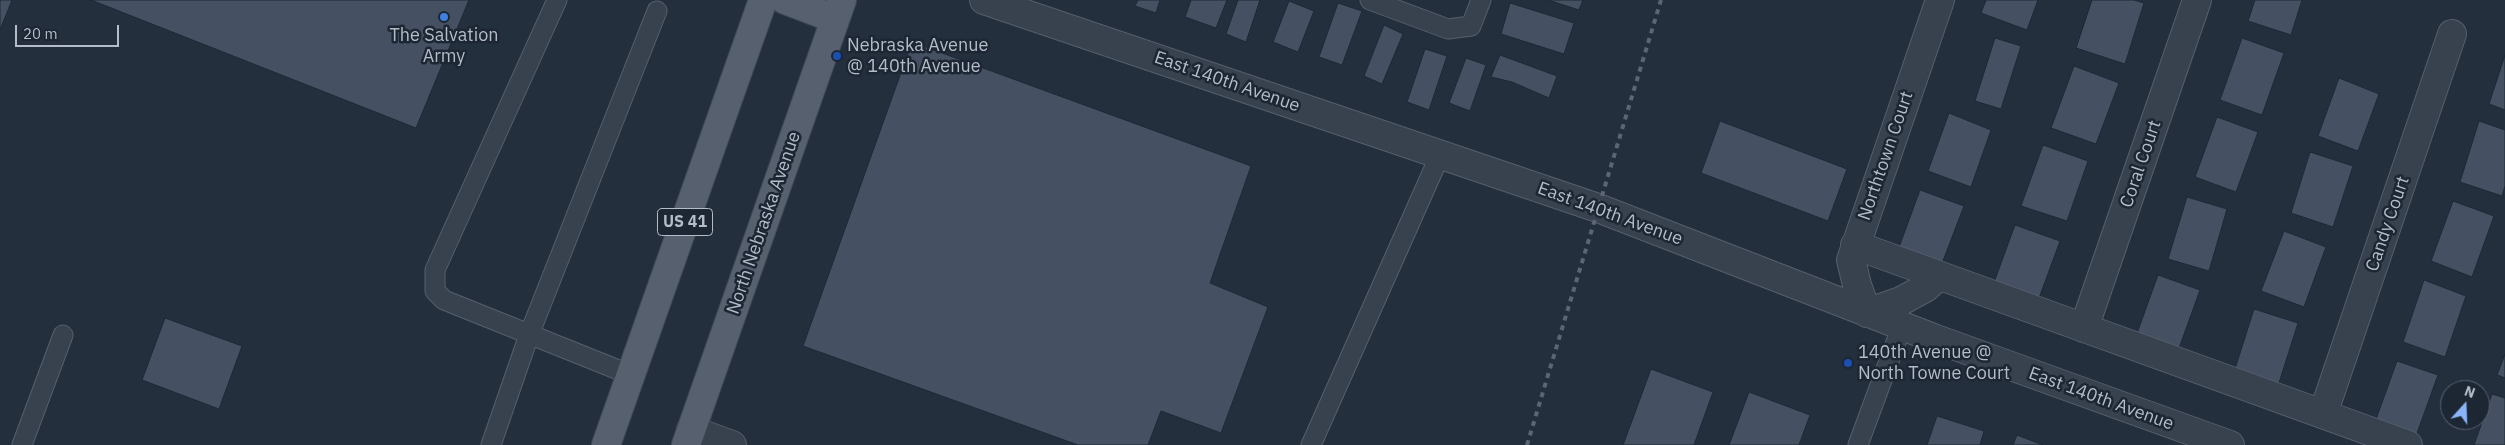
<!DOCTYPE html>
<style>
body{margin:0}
#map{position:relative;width:2505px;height:445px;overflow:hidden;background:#242f3e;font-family:"IBM Plex Sans",sans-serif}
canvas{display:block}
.north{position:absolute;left:2440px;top:380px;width:50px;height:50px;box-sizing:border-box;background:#1d2633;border:1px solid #59626f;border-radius:50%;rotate:20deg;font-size:14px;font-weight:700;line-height:20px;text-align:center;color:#b4bcc9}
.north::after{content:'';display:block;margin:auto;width:18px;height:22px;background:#8ab4f8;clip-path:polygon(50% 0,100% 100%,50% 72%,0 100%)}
.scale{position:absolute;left:15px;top:25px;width:104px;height:22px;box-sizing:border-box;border:2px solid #b4bcc9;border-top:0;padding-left:6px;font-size:15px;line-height:18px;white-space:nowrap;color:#b4bcc9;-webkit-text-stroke:4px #1d2633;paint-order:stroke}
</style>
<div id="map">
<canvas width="2505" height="445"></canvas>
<div class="north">N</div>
<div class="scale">20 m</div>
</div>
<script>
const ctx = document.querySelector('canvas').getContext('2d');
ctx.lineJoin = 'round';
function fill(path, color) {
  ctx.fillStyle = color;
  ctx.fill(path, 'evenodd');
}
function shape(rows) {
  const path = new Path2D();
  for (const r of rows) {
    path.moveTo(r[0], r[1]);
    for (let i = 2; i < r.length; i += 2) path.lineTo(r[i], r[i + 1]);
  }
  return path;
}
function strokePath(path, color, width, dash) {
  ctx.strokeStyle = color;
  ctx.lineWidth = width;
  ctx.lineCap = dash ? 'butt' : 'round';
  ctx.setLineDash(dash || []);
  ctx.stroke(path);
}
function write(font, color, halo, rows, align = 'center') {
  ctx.font = font + ' "IBM Plex Sans",sans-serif';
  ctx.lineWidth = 5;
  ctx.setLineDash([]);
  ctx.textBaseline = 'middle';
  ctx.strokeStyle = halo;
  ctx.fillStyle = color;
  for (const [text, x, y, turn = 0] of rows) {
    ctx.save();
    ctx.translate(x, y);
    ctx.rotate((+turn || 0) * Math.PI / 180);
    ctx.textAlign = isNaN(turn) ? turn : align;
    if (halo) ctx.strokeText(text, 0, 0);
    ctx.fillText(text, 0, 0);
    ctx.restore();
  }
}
const building = shape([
 [0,0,12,0,0,30,0,0],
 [91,0,469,0,416,128,91,0],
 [1138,0,1160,0,1156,13,1135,6,1138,0],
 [1191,0,1227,0,1216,28,1185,17,1191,0],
 [1238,0,1260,0,1246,42,1226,34,1238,0],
 [1548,0,1583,0,1579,10,1548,0],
 [1986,0,2038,0,2027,30,1981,13,1986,0],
 [2092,0,2134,0,2144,3,2125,64,2076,48,2092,0],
 [2255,0,2302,0,2291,35,2248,21,2255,0],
 [1289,1,1314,11,1298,52,1273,42,1289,1],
 [1338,3,1362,11,1342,65,1319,57,1338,3],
 [1510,3,1574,23,1564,54,1501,34,1510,3],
 [1384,25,1403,34,1382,84,1364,76,1384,25],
 [1995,38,2021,46,2001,109,1975,101,1995,38],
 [2242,38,2284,53,2262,115,2220,100,2242,38],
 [912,42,1251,166,1210,283,1268,307,1221,433,1161,411,1148,445,1078,445,803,346,912,42],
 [1425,49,1447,56,1429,110,1407,102,1425,49],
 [1500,55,1557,76,1549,98,1512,82,1491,77,1500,55],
 [2505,55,2505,110,2489,104,2505,55],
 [1466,58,1486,65,1470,111,1449,103,1466,58],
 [2074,66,2119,83,2096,144,2051,128,2074,66],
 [2339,78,2379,94,2358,151,2318,136,2339,78],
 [1949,113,1991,130,1971,187,1928,171,1949,113],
 [2217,117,2258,132,2236,192,2195,177,2217,117],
 [1720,121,1847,169,1828,221,1701,173,1720,121],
 [2479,121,2505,130,2505,186,2502,196,2460,182,2479,121],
 [2043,145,2088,161,2067,221,2021,206,2043,145],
 [2310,152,2353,166,2333,227,2291,213,2310,152],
 [1920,190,1964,206,1941,266,1898,250,1920,190],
 [2187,197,2227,209,2209,271,2168,259,2187,197],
 [2453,201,2494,216,2472,277,2431,261,2453,201],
 [2015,225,2060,241,2038,301,1993,285,2015,225],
 [2284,231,2326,247,2304,307,2261,291,2284,231],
 [2158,275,2200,290,2178,351,2136,336,2158,275],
 [2424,280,2466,296,2445,357,2403,342,2424,280],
 [2254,309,2298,323,2278,386,2234,372,2254,309],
 [165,318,242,346,219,409,142,380,165,318],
 [2505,354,2505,378,2497,375,2505,354],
 [2397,361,2438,375,2416,436,2375,422,2397,361],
 [1651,369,1713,392,1694,445,1623,445,1651,369],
 [1749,392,1810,415,1799,445,1729,445,1749,392],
 [2492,394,2505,398,2505,445,2474,445,2492,394],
 [1937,416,1984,431,1980,445,1927,445,1937,416],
 [2017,435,2043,445,2013,445,2017,435]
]);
fill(building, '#455162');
strokePath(building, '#1f2835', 1);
const service = shape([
 [557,0,435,270,435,291,444,300,631,375],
 [1370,0,1448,29,1471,26,1481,0],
 [22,445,63,335],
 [491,445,529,335,657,11],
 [1311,445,1440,155],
 [1858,445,1902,326]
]);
const minor = shape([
 [984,0,1598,208,1936,339,2230,445],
 [1855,245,2408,445],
 [1939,276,1925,288,1901,301,1867,313,1857,285,1851,260,1940,0],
 [2084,328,2197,0],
 [2323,414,2452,34],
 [691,430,732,445]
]);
const primary = shape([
 [785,0,835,19],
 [606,445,763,0],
 [686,445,842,0]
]);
strokePath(service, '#565f6c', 21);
strokePath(minor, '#565f6c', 30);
strokePath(primary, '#414a57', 30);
strokePath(service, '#38414e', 19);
strokePath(minor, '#38414e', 28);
strokePath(primary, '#56606e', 28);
strokePath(shape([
 [1527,445,1661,0]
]), '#5a6575', 4, [5, 5]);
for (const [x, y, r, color] of [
 [444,17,5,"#3f7fe0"],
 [837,56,5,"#1a4fb4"],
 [1848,363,5,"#1a4fb4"]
]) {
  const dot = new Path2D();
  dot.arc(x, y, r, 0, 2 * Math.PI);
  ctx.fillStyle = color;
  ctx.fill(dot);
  strokePath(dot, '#1d2633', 2);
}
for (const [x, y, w] of [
 [685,222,55]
]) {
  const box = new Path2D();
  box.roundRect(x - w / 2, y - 13.5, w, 27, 4);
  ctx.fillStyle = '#1d2633';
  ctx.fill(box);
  strokePath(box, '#b4bcc9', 1);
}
write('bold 16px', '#b4bcc9', null, [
 ["US 41",685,222]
]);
write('18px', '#b4bcc9', '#1d2633', [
 ["The Salvation",444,36,"center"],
 ["Army",444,57,"center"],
 ["Nebraska Avenue",847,46],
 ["@ 140th Avenue",847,67],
 ["140th Avenue @",1858,353],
 ["North Towne Court",1858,374]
], 'left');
write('18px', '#b4bcc9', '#1d2633', [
 ["East 140th Avenue",1227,82,19],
 ["Northtown Court",1886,156,-71],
 ["Coral Court",2141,164,-71],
 ["East 140th Avenue",1610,214,20],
 ["North Nebraska Avenue",764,223,-71],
 ["Candy Court",2388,224,-71],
 ["East 140th Avenue",2101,399,20]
]);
</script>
